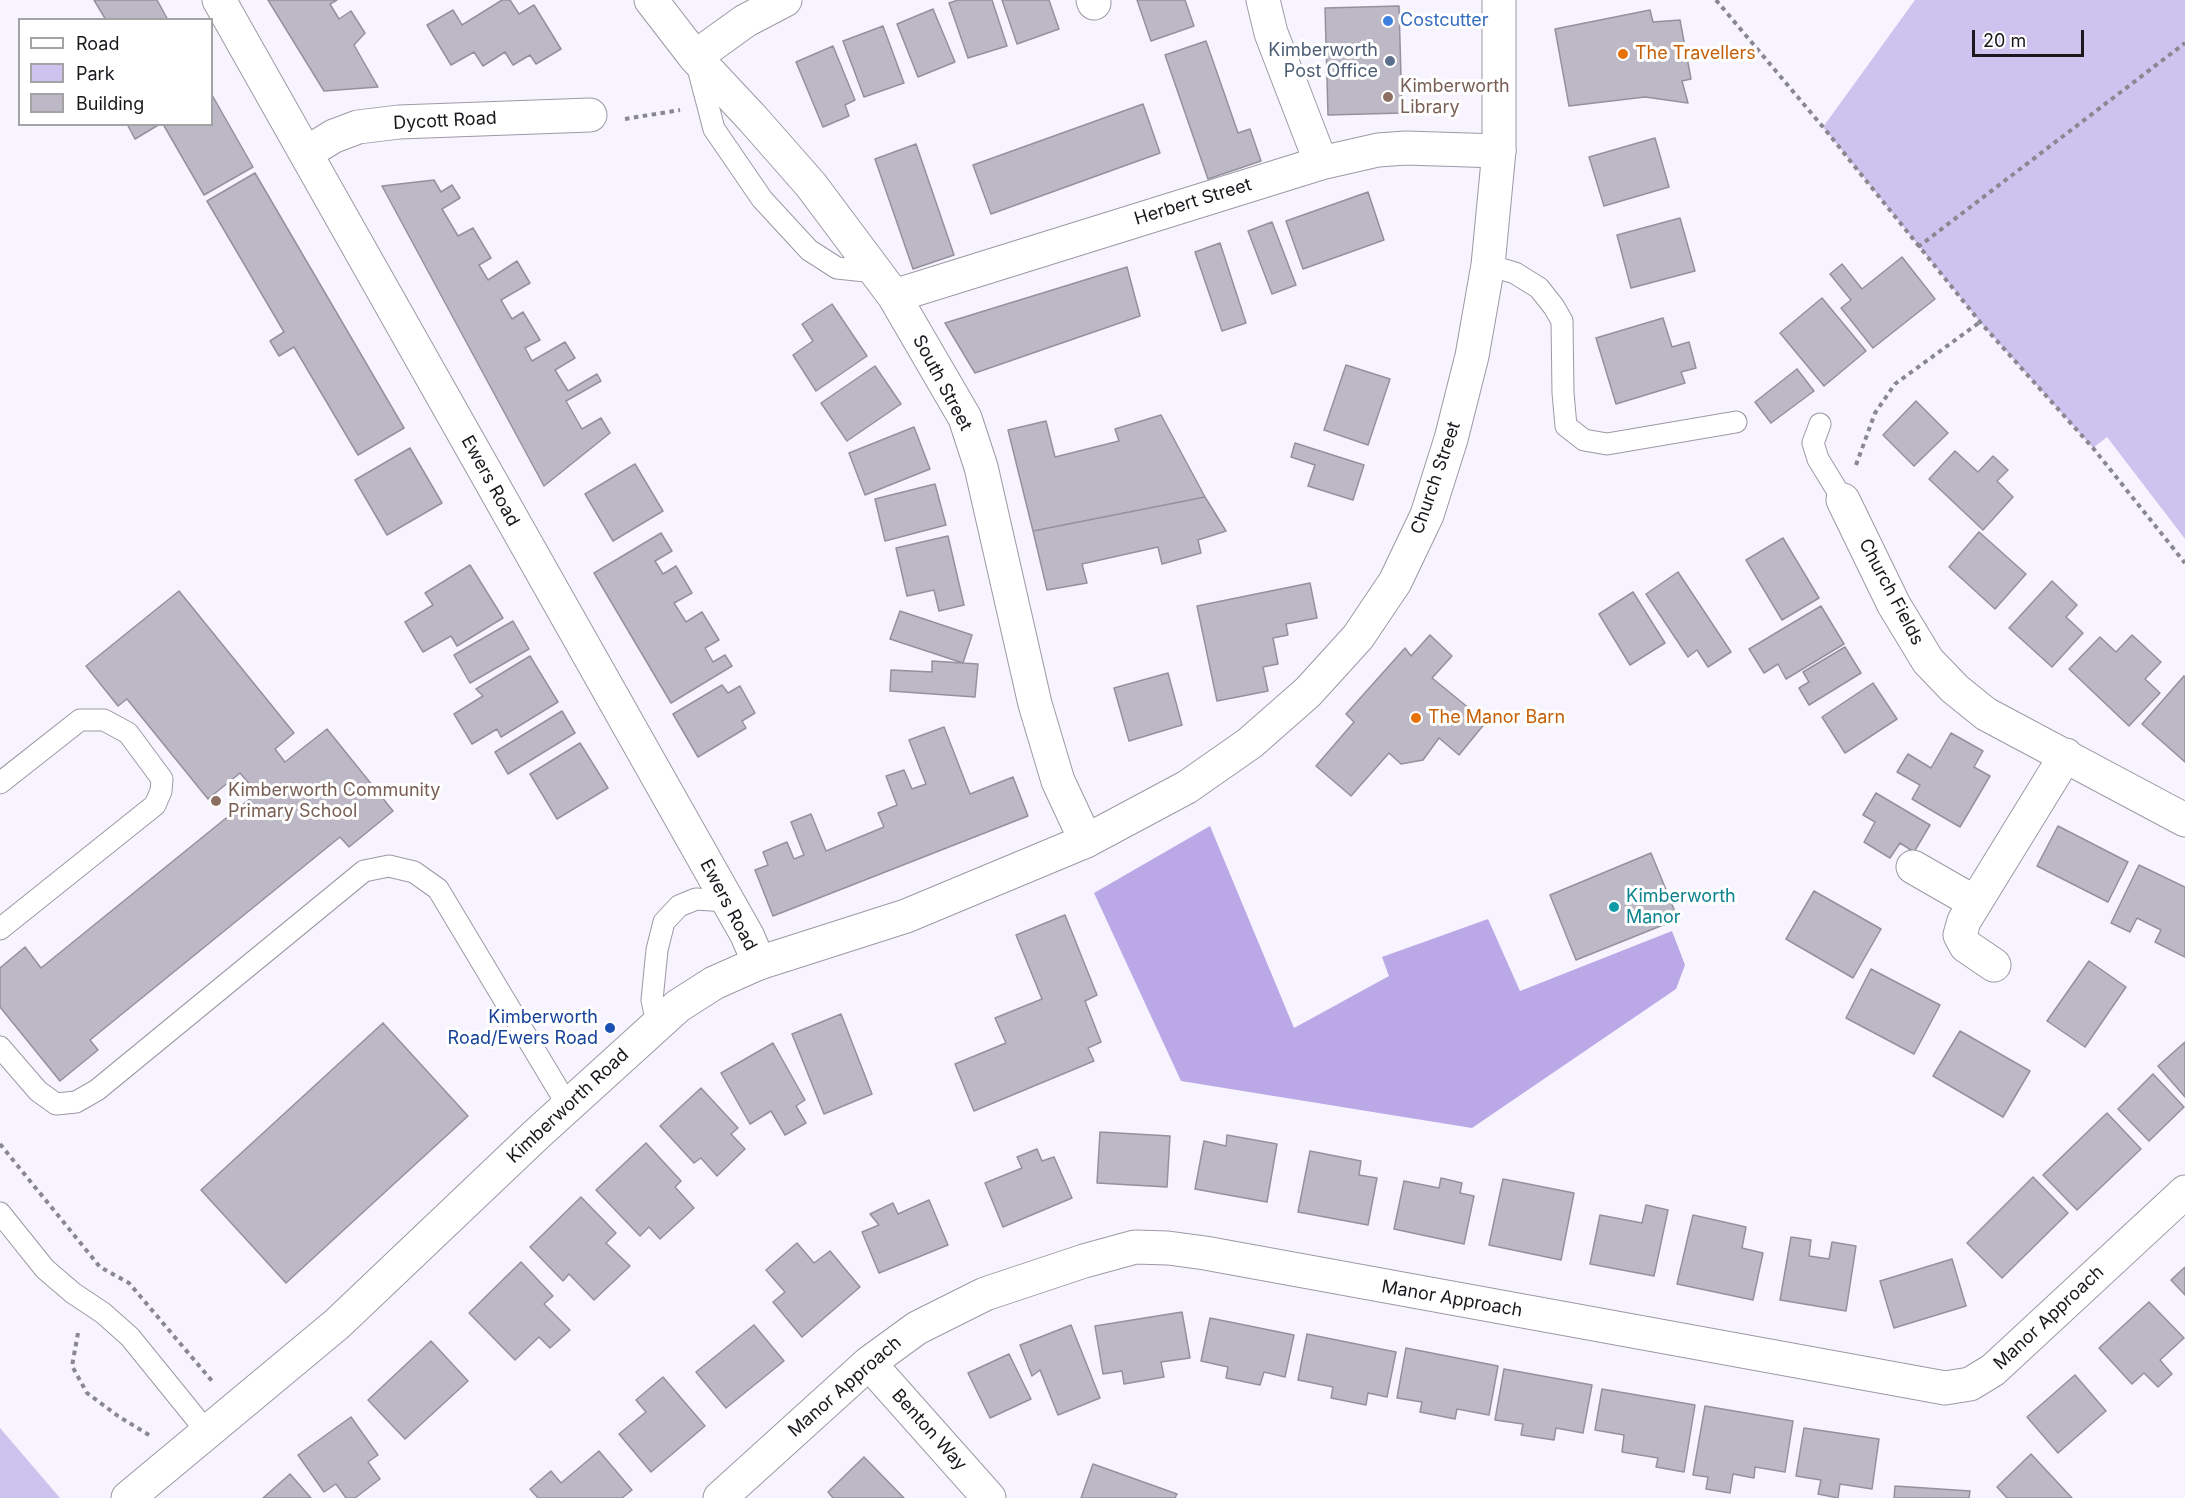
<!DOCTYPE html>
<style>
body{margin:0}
#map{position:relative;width:2185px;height:1498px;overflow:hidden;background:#f7f4ff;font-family:Inter,sans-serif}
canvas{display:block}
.legend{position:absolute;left:18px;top:18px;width:195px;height:108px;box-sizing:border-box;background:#fff;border:2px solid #a3a3a5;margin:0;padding:8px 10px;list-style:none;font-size:18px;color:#19181d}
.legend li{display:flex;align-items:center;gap:12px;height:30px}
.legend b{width:30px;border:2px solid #a3a3a5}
.scale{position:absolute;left:1972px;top:30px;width:112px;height:27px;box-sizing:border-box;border:3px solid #19181d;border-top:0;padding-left:8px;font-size:18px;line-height:21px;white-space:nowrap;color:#19181d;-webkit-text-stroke:4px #fff;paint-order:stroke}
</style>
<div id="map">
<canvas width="2185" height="1498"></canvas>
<ul class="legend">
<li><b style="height:8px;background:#fff"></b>Road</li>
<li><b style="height:16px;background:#cec2ee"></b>Park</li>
<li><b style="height:16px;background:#bcb8c5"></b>Building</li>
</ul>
<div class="scale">20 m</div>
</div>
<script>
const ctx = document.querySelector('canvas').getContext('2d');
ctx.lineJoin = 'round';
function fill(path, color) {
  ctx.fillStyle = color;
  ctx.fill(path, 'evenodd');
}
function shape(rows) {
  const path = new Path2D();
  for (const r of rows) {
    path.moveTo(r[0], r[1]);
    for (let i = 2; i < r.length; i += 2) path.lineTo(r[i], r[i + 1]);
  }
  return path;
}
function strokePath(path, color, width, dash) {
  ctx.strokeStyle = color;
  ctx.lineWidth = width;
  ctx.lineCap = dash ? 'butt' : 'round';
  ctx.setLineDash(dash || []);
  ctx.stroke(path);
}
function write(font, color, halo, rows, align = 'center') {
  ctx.font = font + ' Inter,sans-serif';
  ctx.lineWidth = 6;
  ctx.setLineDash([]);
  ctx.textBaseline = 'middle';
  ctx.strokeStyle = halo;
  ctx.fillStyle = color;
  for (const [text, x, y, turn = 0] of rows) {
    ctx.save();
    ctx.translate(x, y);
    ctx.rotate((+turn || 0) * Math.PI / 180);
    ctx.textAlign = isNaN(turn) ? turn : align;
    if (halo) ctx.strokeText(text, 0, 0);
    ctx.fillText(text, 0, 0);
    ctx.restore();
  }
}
fill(shape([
 [1915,0,2185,0,2185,539,2107,437,2093,448,1980,322,1823,127],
 [0,1428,60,1498,0,1498]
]), '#cec2ee');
fill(shape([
 [1210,826,1294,1028,1389,976,1382,957,1488,919,1520,991,1672,931,1685,965,1676,989,1472,1128,1181,1081,1094,893]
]), '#baa8e7');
const building = shape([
 [94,0,157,0,168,20,106,20,94,0],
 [268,0,337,0,330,4,339,19,351,11,365,33,354,45,378,87,324,91,268,0],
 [502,0,510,0,519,14,534,5,561,49,536,64,530,55,513,65,505,52,483,66,474,52,451,65,427,25,453,10,462,25,502,0],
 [958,0,992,0,1007,46,968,58,949,3,958,0],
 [1002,0,1049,0,1059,29,1017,44,1002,0],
 [1137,0,1185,0,1194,26,1151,41,1137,0],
 [1399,6,1402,113,1328,115,1325,8,1399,6],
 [933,9,955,62,918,77,897,24,933,9],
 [1650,10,1653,22,1680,20,1691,79,1682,81,1688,103,1645,97,1569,106,1555,29,1650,10],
 [883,26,904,83,864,97,843,41,883,26],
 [1206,41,1238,133,1250,129,1261,161,1208,179,1165,55,1206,41],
 [833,46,855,100,845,105,849,116,823,127,796,62,833,46],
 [212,95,253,167,204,195,163,124,212,124,212,95],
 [1143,104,1160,153,991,214,973,165,1143,104],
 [127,124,160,124,135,139,127,124],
 [1655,138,1669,187,1604,206,1589,157,1655,138],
 [916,144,954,255,913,269,875,159,916,144],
 [255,173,404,428,358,455,294,347,279,356,270,341,284,332,207,201,255,173],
 [434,180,441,192,452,185,460,198,442,209,458,236,473,228,491,258,479,265,488,280,517,261,530,283,501,300,512,319,523,312,540,340,525,348,532,361,565,342,575,358,555,370,568,391,597,374,601,381,566,401,582,429,601,418,610,433,544,486,382,186,434,180],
 [1368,192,1384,240,1303,269,1286,221,1368,192],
 [1680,218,1695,271,1631,288,1617,235,1680,218],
 [1272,222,1296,285,1272,294,1248,231,1272,222],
 [1220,243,1246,323,1222,331,1195,252,1220,243],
 [1902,257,1935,299,1873,348,1841,308,1851,300,1830,274,1842,264,1862,289,1902,257],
 [1127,267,1140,316,975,373,945,323,1127,267],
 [1822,298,1866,351,1824,386,1780,333,1822,298],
 [832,304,867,356,816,391,793,355,813,341,802,324,832,304],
 [1663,318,1672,347,1689,342,1696,368,1681,372,1685,383,1616,404,1596,338,1663,318],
 [1346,365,1390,379,1368,445,1324,430,1346,365],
 [875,366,901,404,847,441,821,403,875,366],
 [1797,369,1814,391,1771,423,1755,402,1797,369],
 [1916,401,1948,433,1914,466,1883,435,1916,401],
 [1161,415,1205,497,1033,531,1008,430,1046,421,1055,457,1119,441,1115,429,1161,415],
 [914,427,930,469,865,495,849,453,914,427],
 [1295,443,1364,465,1353,500,1308,486,1315,465,1291,457,1295,443],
 [410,448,442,503,387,535,355,480,410,448],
 [1955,451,1978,472,1993,456,2008,470,1997,481,2013,497,1983,530,1929,479,1955,451],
 [635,464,663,511,613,541,585,494,635,464],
 [935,484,946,525,885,541,875,499,935,484],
 [1205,497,1226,531,1198,540,1201,553,1162,564,1158,547,1082,564,1087,583,1047,590,1033,531,1205,497],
 [1979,532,2026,574,1995,609,1949,567,1979,532],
 [661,533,672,551,655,561,663,574,676,566,692,593,674,603,686,622,702,612,719,640,705,648,713,662,725,655,732,666,671,703,594,573,661,533],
 [948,536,964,605,939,611,934,590,907,596,896,548,948,536],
 [1783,538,1819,598,1782,620,1746,560,1783,538],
 [470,565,503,618,457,646,451,636,423,652,405,622,433,605,425,593,470,565],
 [1678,572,1731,652,1708,667,1697,650,1688,657,1646,594,1678,572],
 [2052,581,2077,605,2066,617,2083,633,2052,667,2009,628,2052,581],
 [1310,583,1317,618,1286,624,1288,635,1273,638,1278,664,1263,667,1268,691,1217,701,1197,606,1310,583],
 [179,591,294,733,275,749,285,762,327,729,393,811,349,847,340,837,90,1040,98,1050,60,1081,0,1007,0,968,25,947,41,968,257,793,240,773,208,799,127,699,118,706,86,666,179,591],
 [1633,592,1665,643,1630,665,1599,614,1633,592],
 [1821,606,1844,644,1786,679,1778,664,1764,673,1749,649,1821,606],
 [900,611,972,635,963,663,890,639,900,611],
 [513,621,529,649,470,683,454,655,513,621],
 [1430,635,1452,656,1432,678,1486,722,1459,755,1439,738,1423,760,1401,764,1389,753,1351,796,1316,766,1354,722,1346,714,1405,648,1411,656,1430,635],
 [2132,635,2161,662,2145,679,2160,693,2129,726,2069,669,2100,637,2116,652,2132,635],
 [1845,647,1861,673,1809,705,1799,688,1809,682,1803,672,1845,647],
 [530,656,558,702,501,737,497,729,472,744,454,714,483,696,476,689,530,656],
 [932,661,978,664,975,697,890,691,891,670,932,672,932,661],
 [1168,673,1182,725,1129,741,1114,688,1168,673],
 [2184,676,2185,677,2185,762,2142,724,2184,676],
 [1873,683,1897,719,1845,753,1822,717,1873,683],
 [722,685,728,693,740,686,755,713,742,721,746,728,698,757,673,714,722,685],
 [562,711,575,733,508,774,495,752,562,711],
 [944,727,970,794,1013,777,1028,816,773,916,755,870,768,865,763,852,787,842,794,859,804,855,791,822,811,814,826,851,884,827,878,813,897,805,886,776,904,770,912,789,926,784,909,740,944,727],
 [1951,733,1983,751,1974,767,1990,776,1960,827,1912,799,1920,785,1897,772,1908,754,1931,768,1951,733],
 [580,743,608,788,557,819,530,774,580,743],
 [1876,793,1930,825,1914,852,1900,843,1890,858,1864,842,1875,822,1863,815,1876,793],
 [2058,826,2128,862,2108,902,2037,866,2058,826],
 [1651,853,1678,919,1576,960,1550,895,1651,853],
 [2139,865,2185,887,2185,957,2155,942,2161,930,2137,918,2130,932,2111,923,2139,865],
 [1814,891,1881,929,1853,978,1786,939,1814,891],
 [1065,915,1097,995,1085,1001,1101,1042,1088,1048,1094,1061,974,1111,955,1064,1006,1043,995,1018,1042,999,1016,935,1065,915],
 [2089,961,2126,987,2085,1047,2047,1021,2089,961],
 [1871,969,1940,1005,1914,1054,1846,1018,1871,969],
 [841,1014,872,1094,824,1114,792,1034,841,1014],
 [383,1023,468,1116,286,1283,201,1190,383,1023],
 [1960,1031,2030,1071,2003,1117,1933,1076,1960,1031],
 [2185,1042,2185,1097,2158,1066,2185,1042],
 [773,1043,805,1100,796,1106,806,1123,785,1135,771,1111,750,1124,721,1073,773,1043],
 [2153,1074,2184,1107,2149,1141,2118,1109,2153,1074],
 [701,1088,738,1128,731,1134,745,1149,717,1176,701,1158,694,1163,660,1126,701,1088],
 [2107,1113,2141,1149,2077,1210,2043,1175,2107,1113],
 [1100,1132,1170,1136,1167,1187,1097,1183,1100,1132],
 [1227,1135,1277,1144,1267,1202,1195,1189,1204,1141,1226,1146,1227,1135],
 [646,1143,681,1181,675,1187,694,1208,660,1239,649,1227,640,1236,596,1190,646,1143],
 [1037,1149,1042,1161,1054,1157,1072,1198,1003,1227,985,1183,1022,1168,1017,1157,1037,1149],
 [1310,1151,1361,1161,1359,1175,1377,1178,1368,1225,1298,1212,1310,1151],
 [2033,1177,2068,1213,2002,1278,1967,1243,2033,1177],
 [1441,1178,1462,1183,1460,1193,1474,1196,1464,1244,1394,1229,1404,1181,1439,1188,1441,1178],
 [1503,1179,1574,1193,1561,1260,1489,1245,1503,1179],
 [581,1197,616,1233,606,1243,630,1266,594,1300,569,1274,563,1281,530,1247,581,1197],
 [929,1200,948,1245,879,1273,862,1232,879,1225,870,1214,893,1203,898,1214,929,1200],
 [1646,1205,1668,1210,1654,1276,1590,1264,1600,1215,1642,1223,1646,1205],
 [1693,1215,1746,1227,1742,1248,1763,1253,1753,1300,1677,1284,1693,1215],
 [1791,1237,1811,1240,1809,1256,1829,1259,1832,1242,1856,1246,1846,1311,1780,1300,1791,1237],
 [797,1243,814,1263,830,1251,860,1287,802,1337,773,1302,785,1292,766,1270,797,1243],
 [1952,1259,1966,1306,1894,1328,1880,1281,1952,1259],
 [521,1262,553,1296,544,1304,570,1330,550,1348,539,1337,515,1360,469,1313,521,1262],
 [2185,1267,2185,1295,2171,1280,2185,1267],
 [2149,1302,2184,1338,2160,1360,2172,1374,2158,1387,2144,1373,2132,1384,2099,1348,2149,1302],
 [1182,1312,1190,1358,1161,1362,1164,1377,1124,1384,1122,1371,1103,1374,1095,1326,1182,1312],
 [1210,1318,1294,1335,1285,1377,1264,1372,1260,1385,1226,1378,1228,1367,1201,1361,1210,1318],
 [754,1325,784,1361,726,1408,696,1372,754,1325],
 [1071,1325,1100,1398,1058,1415,1040,1370,1032,1376,1020,1345,1071,1325],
 [1307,1334,1396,1352,1387,1397,1368,1393,1366,1405,1331,1398,1333,1387,1298,1380,1307,1334],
 [431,1341,468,1381,405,1439,368,1400,431,1341],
 [1406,1348,1498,1366,1489,1415,1457,1409,1455,1419,1420,1412,1422,1402,1397,1398,1406,1348],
 [1009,1354,1031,1399,990,1418,968,1373,1009,1354],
 [1504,1369,1592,1385,1583,1433,1556,1428,1554,1440,1521,1435,1523,1424,1495,1420,1504,1369],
 [2075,1375,2106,1411,2058,1453,2027,1417,2075,1375],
 [663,1377,705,1426,651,1472,619,1434,646,1412,636,1400,663,1377],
 [1602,1389,1695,1405,1684,1472,1656,1467,1658,1458,1622,1452,1624,1435,1595,1430,1602,1389],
 [1705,1406,1793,1421,1785,1472,1755,1467,1754,1478,1733,1474,1730,1493,1706,1489,1708,1477,1693,1475,1705,1406],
 [351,1417,378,1455,368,1462,380,1479,355,1498,346,1498,336,1484,324,1492,298,1455,351,1417],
 [1804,1428,1879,1439,1872,1489,1840,1484,1838,1498,1818,1494,1821,1480,1796,1476,1804,1428],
 [599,1451,632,1490,622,1498,538,1498,530,1489,551,1471,561,1483,599,1451],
 [2031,1454,2072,1498,2007,1498,1997,1487,2031,1454],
 [864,1457,904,1498,833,1498,828,1492,864,1457],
 [1093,1464,1177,1494,1175,1498,1081,1498,1093,1464],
 [290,1474,311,1498,263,1498,290,1474],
 [1895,1486,1970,1491,1969,1498,1894,1498,1895,1486]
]);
fill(building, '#bcb8c5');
strokePath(building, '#94919d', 1.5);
const service = shape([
 [697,64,714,129,762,199,809,250,837,268,875,272],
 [1488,265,1515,273,1539,288,1554,307,1562,321,1563,393,1566,426,1584,440,1607,444,1736,422],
 [1820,424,1813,443,1818,459,1843,500],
 [0,783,80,720,104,720,128,733,162,779,161,791,155,805,0,929],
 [657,1024,652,1000,657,950,664,922,679,906,696,899,727,901],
 [0,1047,38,1091,56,1104,76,1102,97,1090,364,871,389,866,414,872,438,889,568,1106],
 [0,1213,45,1269,73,1293,103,1313,130,1337,207,1432]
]);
const minor = shape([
 [219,0,747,935,759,963],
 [651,0,695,57,753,119,811,185,894,296,965,418,981,467,1035,704,1058,781,1086,841],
 [1093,0,1094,3],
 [1263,0,1271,33,1321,163],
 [695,57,745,21,785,0],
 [306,153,334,136,358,127,399,122,590,115],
 [894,296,1321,163,1378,150,1406,148,1499,151],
 [1843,500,1894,605,1928,661,1955,689,1986,714,2185,820],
 [1913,867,1974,902],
 [1994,965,1966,946,1960,935,1964,921,2066,755],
 [869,1363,989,1498],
 [720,1498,869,1363,917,1328,985,1294,1084,1261,1135,1247,1168,1248,1205,1253,1945,1388,1970,1384,1993,1370,2185,1192]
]);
const tertiary = shape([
 [128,1498,337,1324,537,1134,678,1006,714,983,759,963,906,916,1086,841,1187,787,1250,743,1308,692,1358,637,1395,582,1427,515,1451,439,1472,356,1488,265,1499,151,1499,0]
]);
strokePath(service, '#9c99a5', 23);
strokePath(minor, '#9c99a5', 35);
strokePath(tertiary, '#9c99a5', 35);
strokePath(shape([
 [1716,0,1823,127,1980,322,2093,448,2185,563],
 [625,119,680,110],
 [1918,247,2185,43],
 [1856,465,1875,413,1895,384,1980,322],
 [0,1144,100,1267,129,1283,212,1381],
 [78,1333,72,1366,87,1393,118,1416,149,1435]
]), '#89878f', 4, [4.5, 4.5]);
strokePath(service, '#fff', 21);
strokePath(minor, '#fff', 33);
strokePath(tertiary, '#fff', 33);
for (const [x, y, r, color] of [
 [1388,21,6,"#3f7fe0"],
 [1623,54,6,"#e8710a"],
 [1390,61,6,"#5c6f8a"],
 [1388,97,6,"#8d6e63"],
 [1416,718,6,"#e8710a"],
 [216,801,6,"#8d6e63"],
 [1614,907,6,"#0f9aa8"],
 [610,1028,6,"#1a4fb4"]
]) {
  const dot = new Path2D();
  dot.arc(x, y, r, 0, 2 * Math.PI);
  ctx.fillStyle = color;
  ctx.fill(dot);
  strokePath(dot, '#fff', 2);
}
write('18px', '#366cbe', '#fff', [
 ["Costcutter",1400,21]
], 'left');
write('18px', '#4e5e75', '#fff', [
 ["Kimberworth",1378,51],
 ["Post Office",1378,72]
], 'right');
write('18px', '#c56008', '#fff', [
 ["The Travellers",1635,54],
 ["The Manor Barn",1428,718]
], 'left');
write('18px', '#785e54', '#fff', [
 ["Kimberworth",1400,87],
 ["Library",1400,108],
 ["Kimberworth Community",228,791],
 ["Primary School",228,812]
], 'left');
write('18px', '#19181d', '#fff', [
 ["Dycott Road",445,121,-3],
 ["Herbert Street",1193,202,-17],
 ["South Street",942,383,62],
 ["Church Street",1436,478,-71],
 ["Ewers Road",490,481,61],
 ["Church Fields",1891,592,62],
 ["Ewers Road",728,905,62],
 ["Kimberworth Road",568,1106,-43],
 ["Manor Approach",1452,1299,10],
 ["Manor Approach",2049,1318,-43],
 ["Manor Approach",845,1387,-41],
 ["Benton Way",929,1430,48]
]);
write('18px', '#0d838f', '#fff', [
 ["Kimberworth",1626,897],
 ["Manor",1626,918]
], 'left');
write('18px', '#164399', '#fff', [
 ["Kimberworth",598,1018],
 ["Road/Ewers Road",598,1039]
], 'right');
</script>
